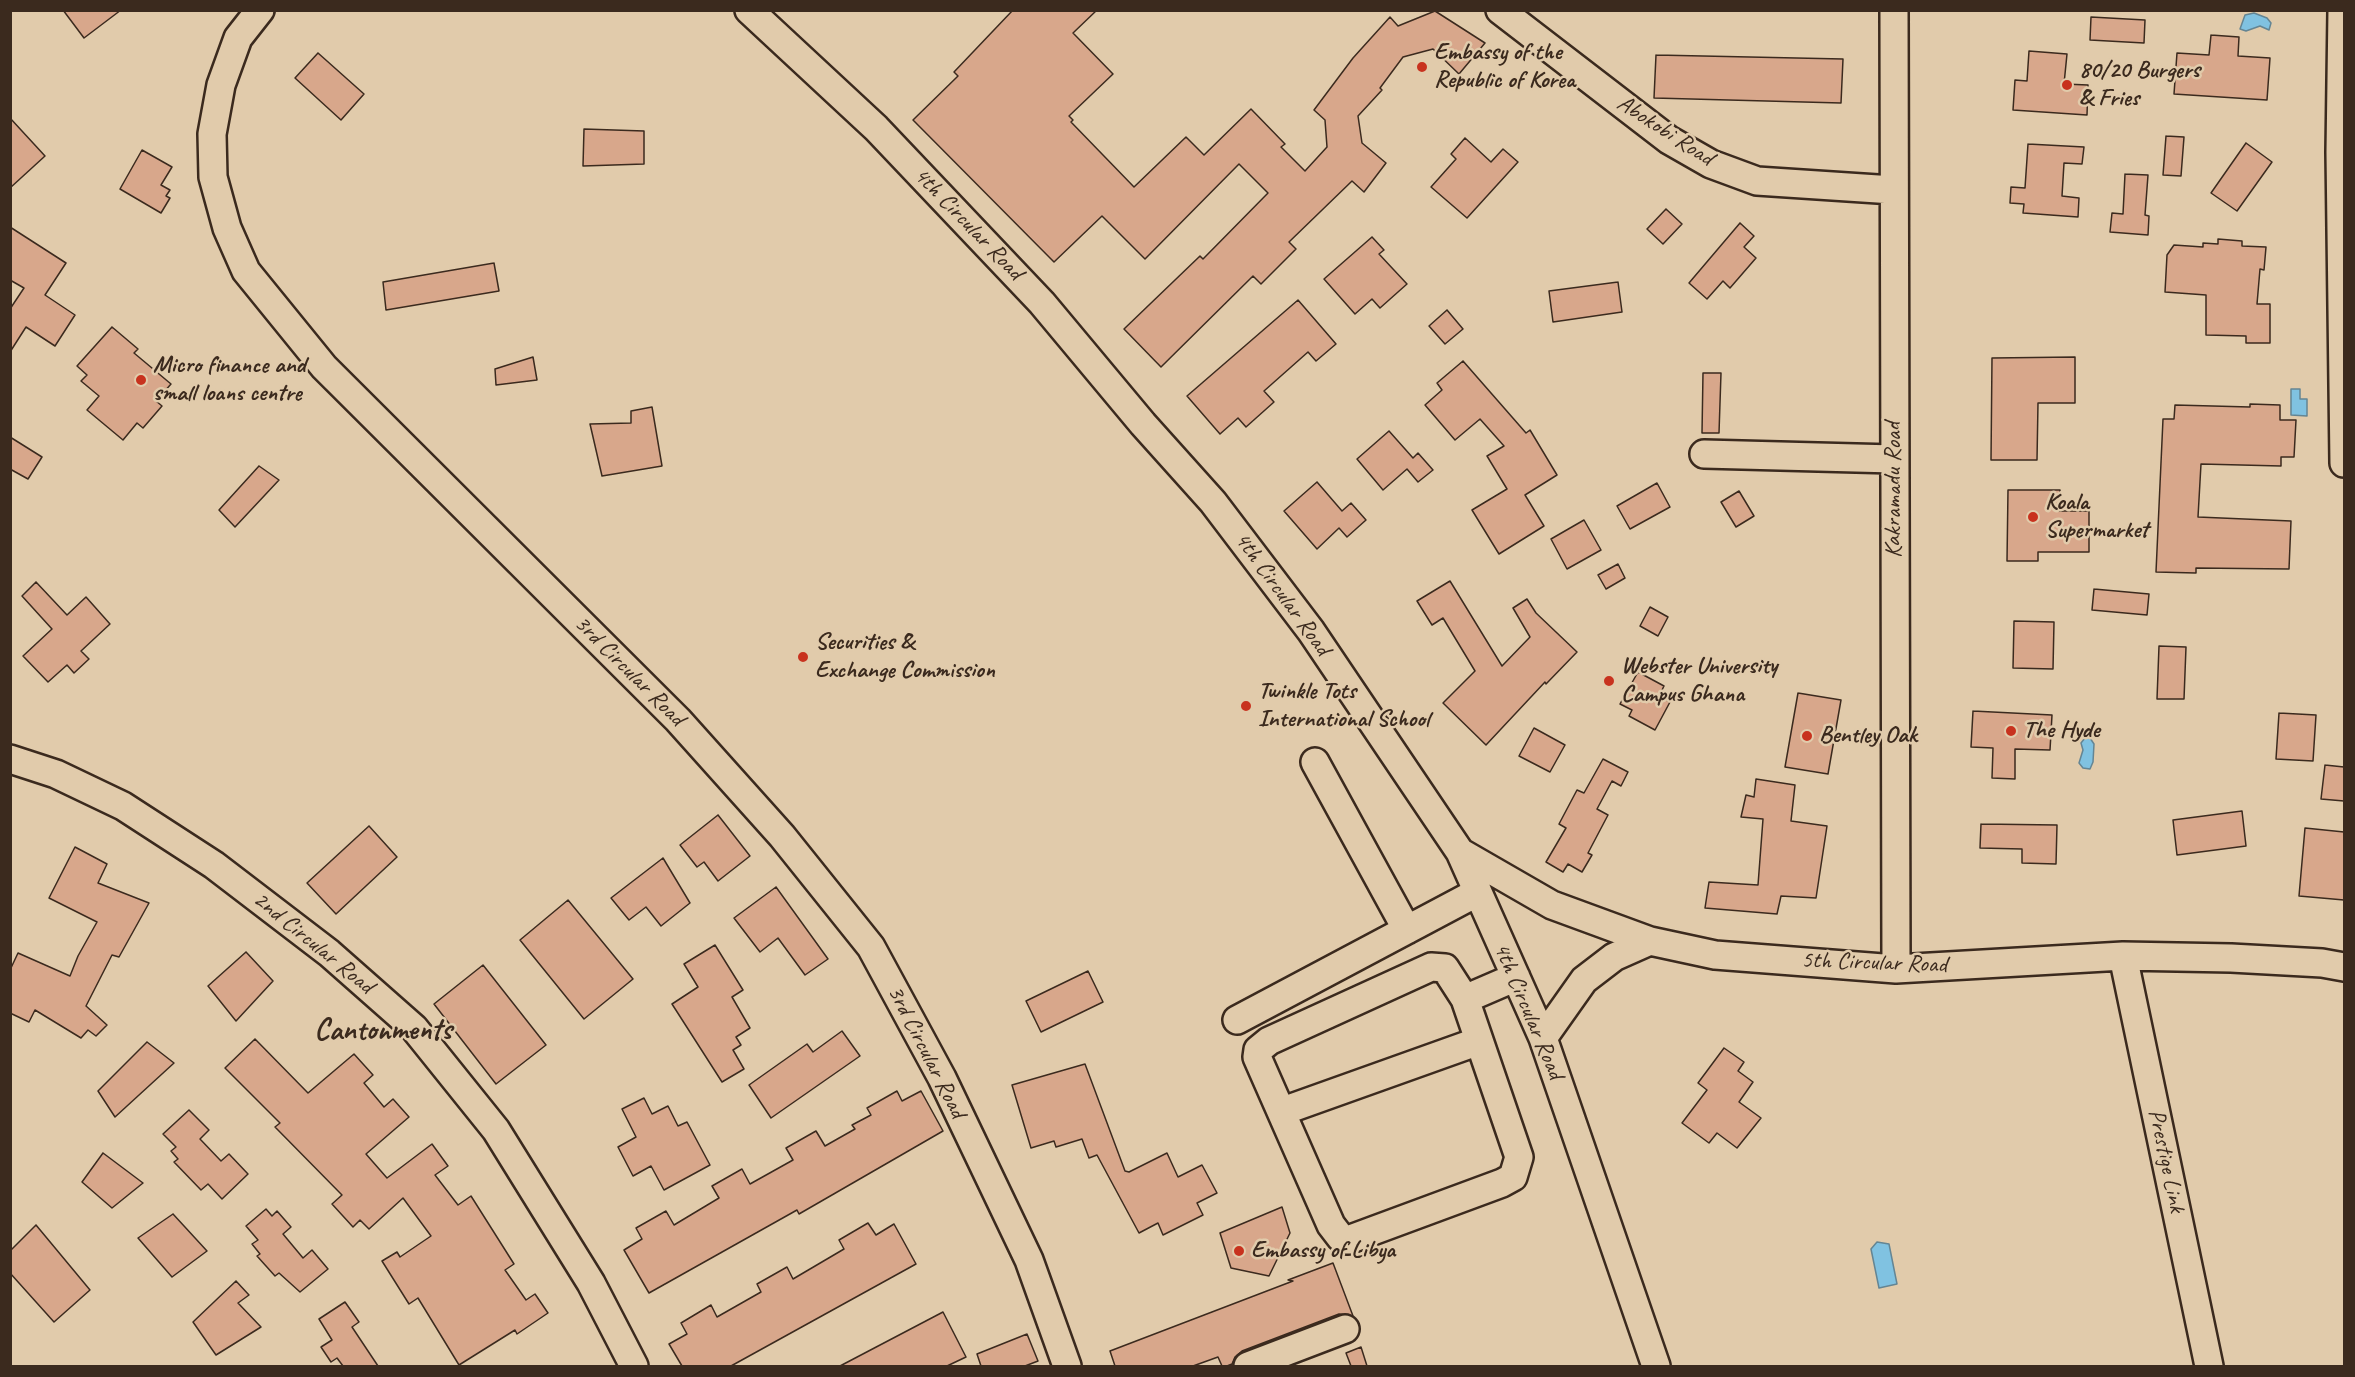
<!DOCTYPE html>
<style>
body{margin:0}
#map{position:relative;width:2355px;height:1377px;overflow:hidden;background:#e1cbab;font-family:Caveat,sans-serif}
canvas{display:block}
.frame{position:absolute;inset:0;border:12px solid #3b2a1e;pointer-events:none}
</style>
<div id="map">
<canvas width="2355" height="1377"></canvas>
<div class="frame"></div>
</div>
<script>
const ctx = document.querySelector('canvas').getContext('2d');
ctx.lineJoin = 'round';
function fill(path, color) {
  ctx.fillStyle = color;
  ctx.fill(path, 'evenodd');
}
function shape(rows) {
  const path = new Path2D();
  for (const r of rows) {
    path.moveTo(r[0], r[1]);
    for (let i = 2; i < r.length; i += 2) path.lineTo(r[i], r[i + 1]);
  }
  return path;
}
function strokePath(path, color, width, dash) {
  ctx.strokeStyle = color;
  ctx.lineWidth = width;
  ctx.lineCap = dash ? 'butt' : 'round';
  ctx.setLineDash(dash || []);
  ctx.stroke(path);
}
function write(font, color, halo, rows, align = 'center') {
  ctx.font = font + ' Caveat,sans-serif';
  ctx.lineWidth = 5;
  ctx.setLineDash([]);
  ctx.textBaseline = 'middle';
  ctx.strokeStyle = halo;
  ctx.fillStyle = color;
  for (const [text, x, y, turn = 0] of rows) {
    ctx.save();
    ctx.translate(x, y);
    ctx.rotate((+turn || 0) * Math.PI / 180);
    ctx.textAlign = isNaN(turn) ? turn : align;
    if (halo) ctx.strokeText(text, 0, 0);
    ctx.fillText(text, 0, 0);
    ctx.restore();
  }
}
const water = shape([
 [2254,13,2267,18,2271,23,2269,30,2260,26,2246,31,2240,29,2245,15,2254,13],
 [2291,389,2300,389,2300,399,2307,399,2307,416,2291,415,2291,389],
 [2085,738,2090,738,2094,744,2093,762,2090,769,2083,768,2079,763,2083,750,2081,743,2085,738],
 [1877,1242,1889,1244,1897,1284,1879,1288,1871,1249,1877,1242]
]);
fill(water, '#80c2e1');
strokePath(water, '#648593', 1.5);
const building = shape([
 [63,10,121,10,84,38,63,10],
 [1013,10,1097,10,1073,33,1113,74,1069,116,1073,120,1071,122,1134,187,1186,137,1204,155,1251,109,1285,144,1281,147,1305,171,1327,147,1325,120,1314,110,1353,58,1390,17,1398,26,1435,11,1485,43,1459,74,1433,49,1403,57,1380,88,1382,90,1358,116,1362,143,1386,163,1364,192,1352,181,1289,242,1296,249,1261,284,1253,276,1161,367,1124,329,1200,256,1203,259,1268,193,1239,164,1145,259,1102,216,1054,262,913,120,958,76,954,72,1013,10],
 [2091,17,2145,20,2144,43,2090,40,2091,17],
 [2211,35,2239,37,2238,56,2270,58,2267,100,2174,94,2177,53,2209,55,2211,35],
 [2029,51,2067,54,2064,84,2088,85,2087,115,2013,110,2015,80,2027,81,2029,51],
 [318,53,364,94,341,120,295,78,318,53],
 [1656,55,1843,59,1841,103,1654,98,1656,55],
 [10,118,45,156,10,188,10,118],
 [584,129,644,131,644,164,583,166,584,129],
 [2166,136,2184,137,2181,176,2163,175,2166,136],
 [1465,138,1491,162,1503,149,1518,162,1467,218,1431,187,1456,159,1451,154,1465,138],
 [2246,143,2272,162,2237,211,2211,193,2246,143],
 [2028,144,2084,147,2082,164,2064,163,2062,196,2079,198,2078,217,2023,213,2024,204,2010,203,2011,187,2025,188,2028,144],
 [142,150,172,167,161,185,170,190,166,196,170,198,161,213,120,189,142,150],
 [2125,174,2148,175,2145,215,2149,216,2148,235,2110,232,2112,213,2123,214,2125,174],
 [1666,209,1682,224,1663,244,1647,229,1666,209],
 [1740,223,1754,236,1744,247,1756,258,1730,288,1723,281,1707,299,1689,283,1740,223],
 [10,227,66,263,45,295,75,315,55,346,26,327,10,352,10,309,24,288,10,280,10,227],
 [1372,237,1384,250,1379,254,1407,284,1380,308,1372,299,1355,314,1324,279,1372,237],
 [2218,239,2242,241,2242,246,2266,247,2264,270,2260,269,2257,304,2270,304,2270,343,2246,343,2246,336,2206,335,2206,295,2165,292,2167,255,2174,245,2203,247,2203,243,2218,244,2218,239],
 [494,263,499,291,386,310,383,282,494,263],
 [1618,282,1622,312,1553,322,1549,291,1618,282],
 [1298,300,1336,344,1316,361,1308,352,1264,391,1274,402,1246,427,1238,418,1220,434,1187,396,1298,300],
 [1447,310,1463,329,1445,344,1429,326,1447,310],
 [112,327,138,349,134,353,171,384,156,401,162,406,143,428,137,423,123,440,87,410,99,396,81,381,87,375,77,366,112,327],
 [533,357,537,380,496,385,495,369,533,357],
 [2075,357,2075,403,2038,403,2037,460,1991,460,1992,358,2075,357],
 [1463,361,1526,433,1530,430,1557,475,1525,495,1544,526,1499,554,1472,510,1507,489,1487,456,1504,446,1480,419,1455,440,1425,405,1442,390,1437,383,1463,361],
 [1703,373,1721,373,1719,433,1702,433,1703,373],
 [2250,404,2280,405,2280,420,2296,420,2294,457,2281,457,2281,466,2201,464,2198,517,2291,521,2289,569,2196,568,2196,573,2156,572,2163,419,2174,419,2175,405,2250,407,2250,404],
 [652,407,662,466,602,476,590,424,631,423,631,411,652,407],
 [1389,431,1413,458,1418,453,1433,470,1418,482,1407,469,1383,490,1357,459,1389,431],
 [10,437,42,457,28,479,10,469,10,437],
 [259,466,279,480,235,527,219,510,259,466],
 [1317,482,1342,511,1351,503,1366,520,1347,537,1339,528,1317,549,1284,511,1317,482],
 [1657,483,1670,507,1630,529,1617,506,1657,483],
 [2008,490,2060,490,2059,511,2089,511,2089,552,2038,552,2038,561,2007,561,2008,490],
 [1739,491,1754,516,1736,527,1721,502,1739,491],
 [1584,520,1601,550,1567,569,1551,539,1584,520],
 [1618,564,1625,578,1606,589,1598,575,1618,564],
 [1450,581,1502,666,1530,637,1513,608,1527,599,1536,613,1577,652,1546,684,1545,682,1486,745,1443,703,1475,671,1443,618,1432,625,1417,601,1450,581],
 [36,582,67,615,86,597,110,624,81,651,89,659,74,673,67,665,48,682,23,656,52,629,22,596,36,582],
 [2094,589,2149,594,2147,615,2092,610,2094,589],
 [1650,607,1668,617,1658,636,1640,626,1650,607],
 [2014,621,2054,622,2053,669,2013,668,2014,621],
 [2159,646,2186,647,2184,699,2157,699,2159,646],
 [1638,672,1664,686,1659,696,1670,702,1655,730,1629,716,1632,710,1620,704,1638,672],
 [1798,693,1841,700,1828,774,1785,767,1798,693],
 [1973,711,2052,715,2050,750,2015,749,2015,779,1992,778,1993,748,1971,747,1973,711],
 [2279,713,2316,715,2313,761,2276,759,2279,713],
 [1534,728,1565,745,1550,772,1519,756,1534,728],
 [1603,759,1628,772,1621,786,1612,781,1597,809,1608,815,1588,853,1592,855,1582,872,1568,864,1563,872,1546,862,1566,828,1559,824,1577,790,1584,793,1603,759],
 [2325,765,2344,767,2344,801,2321,799,2325,765],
 [1756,779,1795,785,1791,821,1827,826,1816,898,1781,896,1777,914,1705,908,1709,882,1758,885,1763,819,1741,817,1746,795,1754,797,1756,779],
 [2242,811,2246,846,2177,855,2173,820,2242,811],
 [718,815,750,856,718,881,704,862,697,867,680,845,718,815],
 [1981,824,2057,825,2056,864,2022,863,2022,849,1980,848,1981,824],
 [369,826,397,857,336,914,307,883,369,826],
 [2305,828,2344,832,2344,900,2299,896,2305,828],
 [75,847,107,864,98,883,149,903,119,957,112,955,86,1006,107,1025,96,1036,88,1030,81,1038,35,1010,29,1022,10,1013,10,970,18,953,70,976,78,956,97,922,49,898,75,847],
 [663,858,690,903,661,926,646,907,629,920,611,898,663,858],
 [776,887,828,959,805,975,778,938,760,952,734,918,776,887],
 [568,900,633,979,584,1019,520,940,568,900],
 [715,945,743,990,732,997,750,1028,736,1037,741,1045,733,1050,744,1069,722,1082,672,1004,698,987,684,964,715,945],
 [246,952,273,981,236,1021,208,986,246,952],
 [483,965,546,1045,496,1084,434,1004,483,965],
 [1088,971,1103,1002,1041,1032,1026,1001,1088,971],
 [842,1031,860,1056,771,1118,749,1085,807,1044,813,1052,842,1031],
 [255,1039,308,1093,354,1054,373,1075,364,1083,384,1107,393,1099,409,1117,366,1154,387,1178,432,1144,448,1166,435,1175,458,1205,471,1196,514,1264,505,1270,526,1300,535,1294,548,1313,517,1334,515,1330,459,1365,418,1298,409,1304,382,1261,397,1252,400,1257,431,1236,403,1198,369,1229,360,1220,353,1227,332,1204,342,1195,275,1127,280,1123,225,1068,255,1039],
 [147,1042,174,1063,115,1117,98,1091,147,1042],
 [1724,1048,1744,1062,1738,1071,1753,1082,1739,1102,1761,1118,1737,1148,1717,1133,1709,1143,1682,1123,1707,1090,1698,1083,1724,1048],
 [1085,1064,1125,1171,1129,1172,1167,1153,1178,1177,1202,1165,1217,1193,1197,1203,1203,1215,1163,1235,1158,1223,1139,1233,1097,1155,1089,1158,1082,1139,1056,1147,1054,1141,1031,1148,1012,1085,1085,1064],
 [897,1091,902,1101,921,1091,943,1131,799,1214,797,1210,649,1293,624,1250,642,1239,636,1228,666,1211,674,1225,719,1198,712,1186,742,1169,750,1184,793,1160,786,1148,816,1131,825,1146,855,1129,852,1125,871,1115,867,1108,897,1091],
 [644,1098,652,1114,668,1106,678,1126,687,1122,710,1165,664,1190,651,1166,633,1176,618,1147,636,1137,622,1109,644,1098],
 [189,1110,209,1130,200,1139,221,1161,229,1154,248,1174,222,1199,208,1184,201,1190,174,1162,178,1159,171,1151,176,1147,163,1134,189,1110],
 [103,1153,143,1183,112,1208,82,1182,103,1153],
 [1282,1207,1290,1233,1269,1276,1231,1268,1220,1233,1282,1207],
 [266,1209,272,1216,277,1211,291,1227,283,1234,303,1258,312,1250,328,1269,300,1292,279,1273,275,1276,257,1256,260,1254,252,1244,258,1240,246,1226,266,1209],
 [173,1214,207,1251,172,1277,138,1238,173,1214],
 [868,1223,876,1235,894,1224,916,1264,731,1366,682,1366,669,1344,687,1334,681,1323,711,1305,717,1317,761,1292,757,1284,787,1267,793,1279,844,1249,839,1240,868,1223],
 [36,1225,90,1290,54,1322,10,1273,10,1251,36,1225],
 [1333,1263,1353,1316,1339,1314,1242,1351,1235,1357,1232,1364,1227,1366,1222,1366,1218,1357,1193,1366,1115,1366,1110,1351,1293,1281,1288,1280,1333,1263],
 [236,1281,249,1295,238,1303,261,1327,216,1355,193,1322,236,1281],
 [345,1302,359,1322,352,1327,378,1366,343,1366,337,1358,331,1362,321,1347,332,1340,319,1319,345,1302],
 [943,1312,966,1357,947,1366,840,1366,943,1312],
 [1027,1334,1038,1361,1025,1366,981,1366,977,1354,1027,1334],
 [1361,1347,1367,1366,1351,1366,1346,1353,1361,1347]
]);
fill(building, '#d8a78b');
strokePath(building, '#3b2a1e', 1.5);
const minor = shape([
 [260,10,238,38,221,85,212,134,213,177,227,228,246,271,324,367,678,720,782,836,871,947,942,1078,1029,1260,1067,1366],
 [749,10,876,128,1042,303,1143,424,1213,502,1311,631,1460,852,1543,1038,1656,1366],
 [1500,10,1669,140,1711,164,1757,181,1893,190],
 [1894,10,1896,969],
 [2342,10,2340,152,2344,463],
 [1704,454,1894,459],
 [10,759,56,774,123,806,214,865,329,953,414,1028,496,1130,591,1283,634,1366],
 [1315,762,1407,930],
 [1460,852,1552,905,1650,941,1715,955,1896,969,2123,956,2231,958,2322,963,2344,967],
 [2123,956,2209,1366],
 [1465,999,1445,968,1431,967,1269,1041,1258,1050,1257,1057,1331,1225,1341,1238,1348,1240,1502,1183,1513,1177,1519,1157,1465,999,1516,977],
 [1237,1020,1478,892],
 [1543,1038,1584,980,1614,957,1650,941],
 [1283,1111,1479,1041],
 [1248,1366,1345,1329]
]);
strokePath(minor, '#3b2a1e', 32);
strokePath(minor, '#e1cbab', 27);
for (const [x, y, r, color] of [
 [1422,67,6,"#c8321e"],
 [2067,85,6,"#c8321e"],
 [141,380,6,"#c8321e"],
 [2033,517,6,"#c8321e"],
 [803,657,6,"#c8321e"],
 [1609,681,6,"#c8321e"],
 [1246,706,6,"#c8321e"],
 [2011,731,6,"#c8321e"],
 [1807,736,6,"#c8321e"],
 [1239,1251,6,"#c8321e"]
]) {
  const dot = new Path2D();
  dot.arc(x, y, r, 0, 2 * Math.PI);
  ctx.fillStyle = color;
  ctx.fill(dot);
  strokePath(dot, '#e1cbab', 2);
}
write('bold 24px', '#3b2a1e', '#e1cbab', [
 ["Embassy of the",1434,53],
 ["Republic of Korea",1434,81],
 ["80/20 Burgers",2079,71],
 ["& Fries",2079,99],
 ["Micro finance and",153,366],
 ["small loans centre",153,394],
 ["Koala",2045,503],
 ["Supermarket",2045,531],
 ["Securities &",815,643],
 ["Exchange Commission",815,671],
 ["Webster University",1621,667],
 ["Campus Ghana",1621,695],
 ["Twinkle Tots",1258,692],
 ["International School",1258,720],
 ["The Hyde",2023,731],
 ["Bentley Oak",1819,736],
 ["Embassy of Libya",1251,1251]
], 'left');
write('24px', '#3b2a1e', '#e1cbab', [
 ["Abokobi Road",1665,131,33],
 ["4th Circular Road",968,224,46],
 ["Kakramadu Road",1894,490,-90],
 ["4th Circular Road",1282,594,54],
 ["3rd Circular Road",629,671,45],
 ["2nd Circular Road",313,943,39],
 ["5th Circular Road",1874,963,2],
 ["4th Circular Road",1528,1011,67],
 ["3rd Circular Road",926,1052,63],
 ["Prestige Link",2166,1161,78]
]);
write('bold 30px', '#3b2a1e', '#e1cbab', [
 ["Cantonments",383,1031]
]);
</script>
